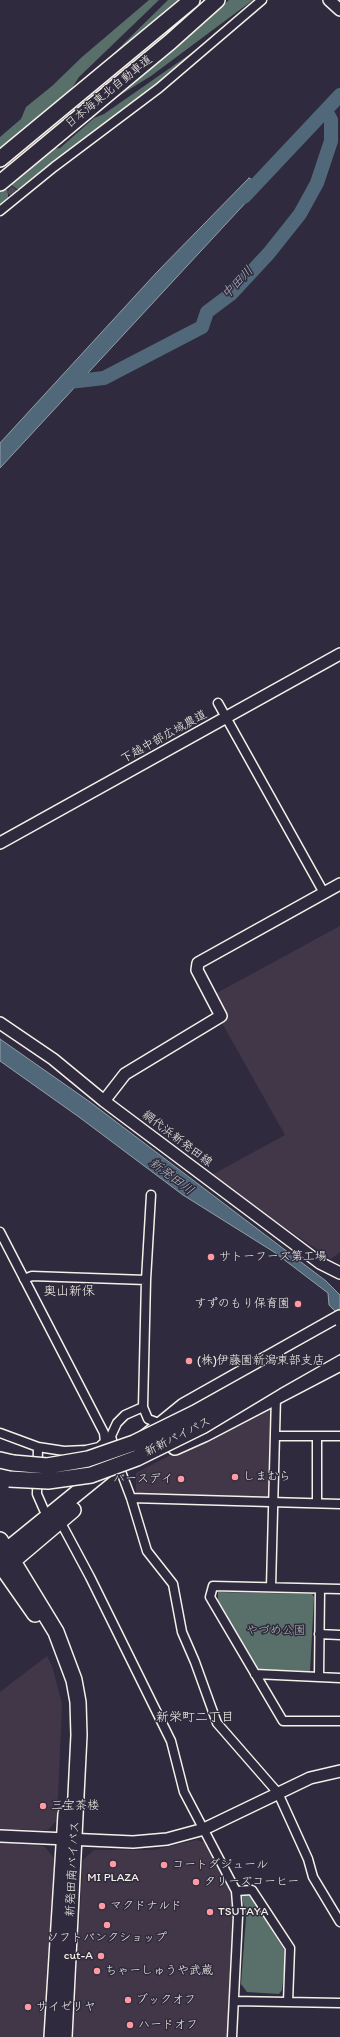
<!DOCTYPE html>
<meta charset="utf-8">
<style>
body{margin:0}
canvas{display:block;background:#2f2a3d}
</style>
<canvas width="340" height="2037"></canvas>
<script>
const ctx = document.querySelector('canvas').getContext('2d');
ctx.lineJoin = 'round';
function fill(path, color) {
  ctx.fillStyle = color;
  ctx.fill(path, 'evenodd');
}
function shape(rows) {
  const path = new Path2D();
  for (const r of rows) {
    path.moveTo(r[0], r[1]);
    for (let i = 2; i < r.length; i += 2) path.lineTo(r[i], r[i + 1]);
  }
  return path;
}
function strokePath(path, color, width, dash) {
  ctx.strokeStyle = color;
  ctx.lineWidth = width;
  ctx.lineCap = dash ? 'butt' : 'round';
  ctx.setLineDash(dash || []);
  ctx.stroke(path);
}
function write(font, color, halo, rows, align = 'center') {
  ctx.font = font + ' Itim,"Klee One",sans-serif';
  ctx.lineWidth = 3;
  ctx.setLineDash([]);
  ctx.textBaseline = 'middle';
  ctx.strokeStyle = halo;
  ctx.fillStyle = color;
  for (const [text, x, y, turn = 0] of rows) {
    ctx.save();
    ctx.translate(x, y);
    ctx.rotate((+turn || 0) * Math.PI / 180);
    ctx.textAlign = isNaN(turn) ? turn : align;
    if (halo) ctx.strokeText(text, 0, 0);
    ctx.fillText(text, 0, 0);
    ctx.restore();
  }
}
fill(shape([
 [340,926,340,1252,331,1259,210,1176,285,1135,222,1023,215,994],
 [271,1403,269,1499,136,1498,136,1473],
 [47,1656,52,1666,62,1704,57,1820,48,1830,0,1829,0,1692],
 [197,1840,208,1844,226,1879,232,1898,234,1932,227,2037,73,2037,83,1860,94,1850,154,1850],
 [0,1843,44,1846,54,1858,44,2037,0,2037]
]), '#423748');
fill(shape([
 [149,0,159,0,79,77,70,91,45,111,36,120,33,127,0,153,0,137,21,119,26,107,52,86,82,57],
 [168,0,186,0,83,82,106,61],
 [229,0,253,0,151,76,104,105],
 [216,36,157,88,68,156,59,158,22,190,17,189,10,184,50,149,60,148,94,118,104,114],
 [4,188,8,191,8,199,0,207,0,191],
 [218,1592,312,1594,314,1597,310,1671,256,1670,218,1605],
 [245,1893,250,1893,286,1953,282,1990,279,1994,247,1992,241,1984,246,1918,242,1896]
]), '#596f6a');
const water = shape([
 [249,178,262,185,0,468,0,443,157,272,249,178],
 [0,1039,90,1102,326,1281,340,1295,340,1311,336,1312,329,1305,328,1293,274,1252,183,1195,79,1117,0,1061,0,1039]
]);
fill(water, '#51687b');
strokePath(water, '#929fa7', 1);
strokePath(shape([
 [244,197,340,95],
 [69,382,104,378,202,327,207,312,231,294,269,253,300,214,317,183,331,141,331,120,326,111]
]), '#51687b', 14);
strokePath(shape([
 [0,181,17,196]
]), '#4d4857', 8, [8, 4]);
const street = shape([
 [0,211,54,167,159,88,262,0],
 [218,703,324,893],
 [151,1195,146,1280,143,1407,148,1419,161,1424],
 [0,1232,104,1433,105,1442],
 [24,1279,32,1276,146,1280],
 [143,1407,125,1415,117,1423,111,1436,117,1461,131,1498,147,1551,173,1584,182,1632,195,1662,217,1723,278,1793,308,1859,313,1877,340,1922],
 [0,1433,38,1447,64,1451,86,1450,99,1447,109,1438],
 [275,1436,340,1436],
 [317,1436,317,1503],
 [38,1447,37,1494,44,1510],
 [131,1498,340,1504],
 [60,1521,90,1577,171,1741,184,1792,236,1891,238,1916,232,2037],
 [271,1587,276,1396],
 [340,1589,213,1586,210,1597,283,1721,340,1721],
 [319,1634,340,1635],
 [255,1674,340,1678],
 [319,1677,320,1589],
 [236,1891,252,1890,290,1948,288,2002],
 [234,2001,340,2003]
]);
const secondary = shape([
 [329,0,340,10],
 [0,843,340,654],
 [0,1023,53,1059,104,1101,320,1263,340,1273],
 [104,1101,125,1074,221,1016,197,970,198,963,340,884],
 [0,1836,133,1842,167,1839,204,1829,310,1778,340,1771]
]);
const highway = shape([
 [0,159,192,0],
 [0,183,170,42,217,0],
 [175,1447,204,1434,340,1363],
 [0,1460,13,1463],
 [0,1540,56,1632,74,1680,78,1702,79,1735,64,2037],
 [2,1559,7,1550,184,1406,340,1318],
 [5,1562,14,1560,73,1510],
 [0,1564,35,1614],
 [52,2037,66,1814]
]);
strokePath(street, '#f4f1e8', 11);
strokePath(secondary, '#f4f1e8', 14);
strokePath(highway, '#f4f1e8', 18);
strokePath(street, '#2f2a3d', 8);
strokePath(secondary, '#2f2a3d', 11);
strokePath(highway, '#2f2a3d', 15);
const highwayBridge = shape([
 [13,1463,47,1466,88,1459,134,1443,195,1413,340,1332],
 [9,1479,48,1481,91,1475,137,1458,202,1426,275,1382,340,1345]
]);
strokePath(highwayBridge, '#f4f1e8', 18, []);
strokePath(highwayBridge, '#2f2a3d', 15);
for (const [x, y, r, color] of [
 [211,1257,4,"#ff9aa2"],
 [298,1304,4,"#ff9aa2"],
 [189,1361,4,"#ff9aa2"],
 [235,1477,4,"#ff9aa2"],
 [181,1479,4,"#ff9aa2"],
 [43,1806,4,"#ff9aa2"],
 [113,1864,4,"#ff9aa2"],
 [164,1865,4,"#ff9aa2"],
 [196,1882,4,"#ff9aa2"],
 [102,1906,4,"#ff9aa2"],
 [210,1912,4,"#ff9aa2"],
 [107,1925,4,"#ff9aa2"],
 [101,1956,4,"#ff9aa2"],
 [97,1971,4,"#ff9aa2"],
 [128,2000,4,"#ff9aa2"],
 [28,2007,4,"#ff9aa2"],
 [130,2025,4,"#ff9aa2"]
]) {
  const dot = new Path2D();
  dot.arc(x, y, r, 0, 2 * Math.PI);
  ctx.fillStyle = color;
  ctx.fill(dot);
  strokePath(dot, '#2f2a3d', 1.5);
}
write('12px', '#f4f1e8', '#2f2a3d', [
 ["日本海東北自動車道",109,92,-39],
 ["下越中部広域農道",164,737,-29],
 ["網代浜新発田線",177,1139,37],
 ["新新バイパス",178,1437,-27],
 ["新発田南バイパス",73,1869,-87]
]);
write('12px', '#f4f1e8', '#2f2a3d', [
 ["サトーフーズ第工場",219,1257],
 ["すずのもり保育園",290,1304,"right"],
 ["(株)伊藤園新潟東部支店",197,1361],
 ["しまむら",243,1477],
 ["バースデイ",173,1479,"right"],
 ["三宝茶楼",51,1806],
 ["コートダジュール",172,1865],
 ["MI PLAZA",113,1878,"center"],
 ["タリーズコーヒー",204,1882],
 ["マクドナルド",110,1906],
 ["TSUTAYA",218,1912],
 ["ソフトバンクショップ",107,1938,"center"],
 ["cut-A",93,1956,"right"],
 ["ちゃーしゅうや武蔵",105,1971],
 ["ブックオフ",136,2000],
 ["サイゼリヤ",36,2007],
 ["ハードオフ",138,2025]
], 'left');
write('12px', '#aeb6af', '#2f2a3d', [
 ["やづめ公園",276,1631]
]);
write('italic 13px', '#b3babc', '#2f2a3d', [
 ["中田川",238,283,-46],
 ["新発田川",171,1177,37]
]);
write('13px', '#f4f1e8', '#2f2a3d', [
 ["奥山新保",69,1292],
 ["新栄町二丁目",195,1718]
]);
</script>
